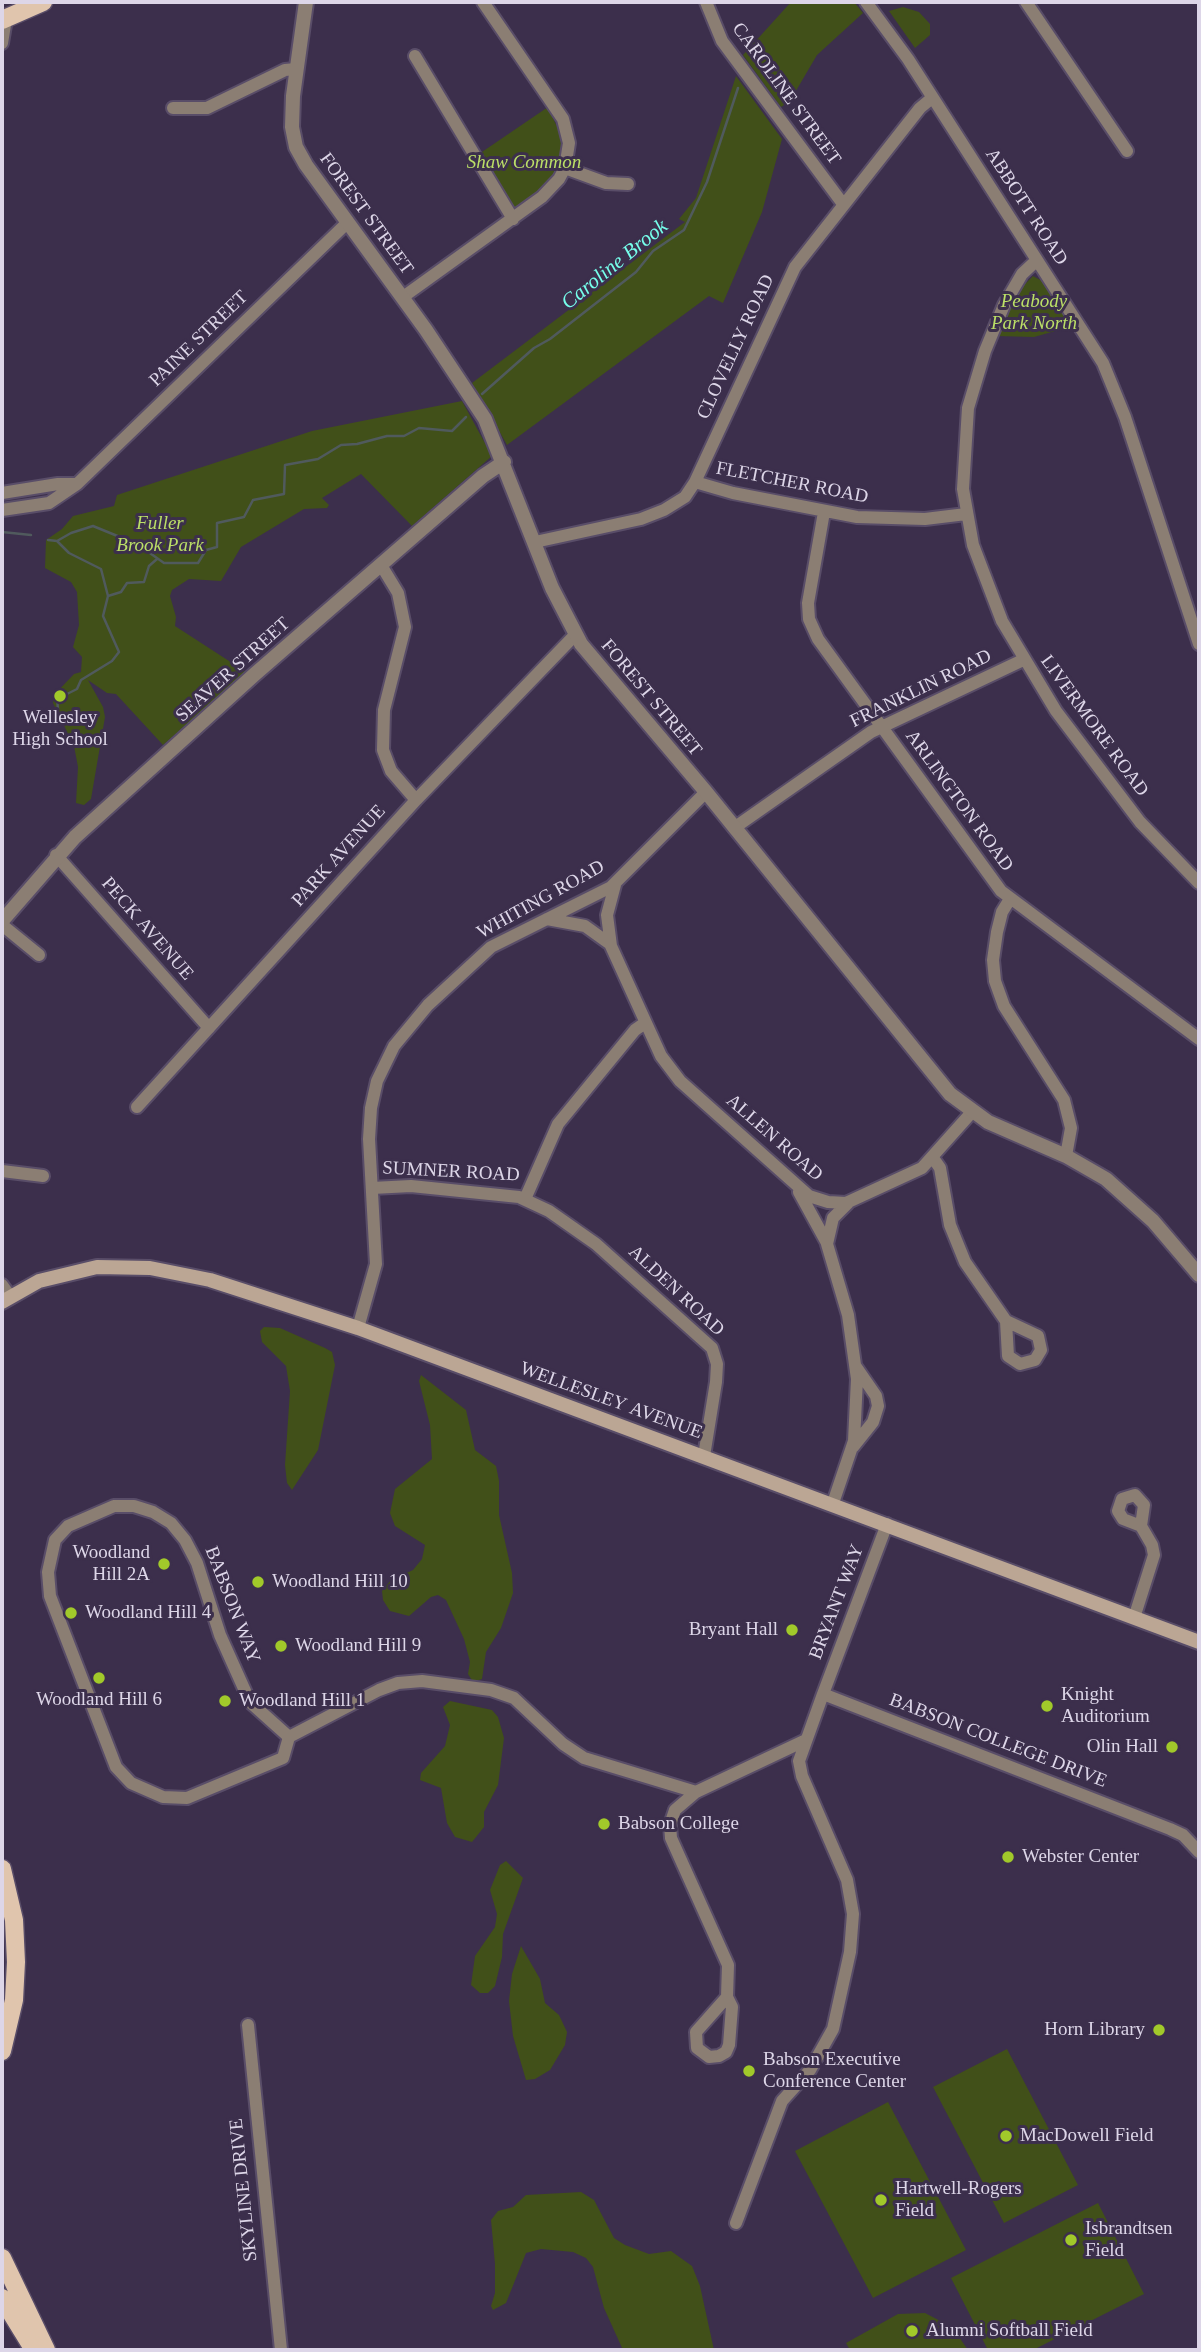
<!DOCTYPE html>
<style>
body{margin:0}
#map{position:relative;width:1201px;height:2352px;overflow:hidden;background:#3c2f4c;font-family:"Times New Roman",serif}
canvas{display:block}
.frame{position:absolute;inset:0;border:4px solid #ddd6e8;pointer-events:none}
</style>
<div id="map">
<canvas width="1201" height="2352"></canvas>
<div class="frame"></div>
</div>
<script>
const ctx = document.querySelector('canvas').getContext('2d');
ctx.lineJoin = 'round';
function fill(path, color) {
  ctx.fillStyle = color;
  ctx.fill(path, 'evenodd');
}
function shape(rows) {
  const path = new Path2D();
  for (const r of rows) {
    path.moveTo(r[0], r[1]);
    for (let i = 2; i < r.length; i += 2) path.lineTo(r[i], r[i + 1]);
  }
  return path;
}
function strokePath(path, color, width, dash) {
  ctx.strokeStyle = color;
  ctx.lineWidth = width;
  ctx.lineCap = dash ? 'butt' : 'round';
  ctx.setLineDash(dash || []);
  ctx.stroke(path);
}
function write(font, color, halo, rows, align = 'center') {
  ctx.font = font + ' "Times New Roman",serif';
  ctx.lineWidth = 6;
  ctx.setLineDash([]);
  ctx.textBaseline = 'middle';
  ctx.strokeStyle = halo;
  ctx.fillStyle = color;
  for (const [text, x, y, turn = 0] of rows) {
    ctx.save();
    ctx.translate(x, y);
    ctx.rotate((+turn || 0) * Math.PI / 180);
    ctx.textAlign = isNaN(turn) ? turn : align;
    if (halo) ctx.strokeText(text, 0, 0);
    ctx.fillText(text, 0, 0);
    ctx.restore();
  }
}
fill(shape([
 [791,2,854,2,863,13,817,55,790,101,781,107,743,55],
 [903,7,919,12,930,24,930,35,915,48,889,11],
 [736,76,782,139,762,212,723,303,709,296,507,445,472,383,685,222,679,219,696,198],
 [548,107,562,138,559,166,546,186,514,212,479,154],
 [1033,276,1044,282,1073,326,1034,337,996,336,1019,290],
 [462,401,492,456,412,526,361,474,322,498,329,505,327,508,304,509,241,547,221,581,189,579,172,590,170,596,176,617,175,626,246,672,163,745,116,694,107,693,88,680,103,707,105,717,91,799,84,805,76,803,78,767,74,746,53,703,54,695,74,674,81,672,82,657,73,647,79,625,77,592,71,582,45,568,46,540,62,529,73,516,114,506,117,495,312,431],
 [264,1327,280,1328,325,1348,332,1352,335,1365,318,1450,292,1490,287,1483,285,1465,290,1391,286,1366,262,1342,260,1331],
 [421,1375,466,1410,475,1450,496,1466,499,1481,499,1515,512,1573,513,1593,501,1628,486,1652,482,1679,473,1682,468,1674,470,1662,464,1639,446,1600,438,1595,431,1597,409,1616,390,1611,383,1600,382,1591,391,1580,413,1570,422,1559,425,1545,395,1526,390,1513,395,1489,432,1459,430,1425,419,1381],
 [450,1701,492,1710,498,1717,504,1738,498,1785,484,1812,484,1827,472,1842,455,1837,447,1823,441,1788,420,1780,421,1773,445,1746,450,1725,443,1707],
 [506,1861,523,1878,503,1934,502,1957,495,1986,488,1993,480,1993,471,1985,475,1956,495,1927,497,1914,490,1890,500,1865],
 [521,1946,540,1979,545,2003,559,2015,567,2032,565,2045,550,2070,535,2079,526,2080,513,2036,509,2001,512,1974],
 [1007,2049,1078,2185,1004,2223,933,2087],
 [888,2102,966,2250,873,2298,795,2151],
 [581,2192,594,2200,614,2238,625,2245,649,2254,671,2251,692,2266,700,2286,714,2350,623,2350,604,2308,593,2267,586,2258,573,2252,541,2249,526,2253,506,2303,493,2310,491,2306,495,2293,495,2264,491,2220,498,2211,513,2207,526,2195],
 [1098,2203,1144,2294,1033,2350,988,2350,951,2278],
 [925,2313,952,2327,968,2350,850,2350,846,2343,898,2314]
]), '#415019');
strokePath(shape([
 [482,394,534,348,550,339,636,272,653,251,684,230,707,182,738,88],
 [2,532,31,535],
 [48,540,57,541,71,533,93,526,137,544,164,563,198,563,206,550,217,547,217,523,244,517,253,500,284,494,285,465,318,459,341,445,357,444,387,436,404,436,419,428,452,431,466,417],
 [57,541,69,553,101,569,108,596],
 [58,709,57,699,77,689,81,680,112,661,119,652,103,616,108,596,121,592,127,583,144,582,149,566,157,559]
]), '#505a5d', 2.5);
const minor = shape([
 [706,2,722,41,843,204],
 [866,2,908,59,1103,363,1125,417,1199,644],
 [1026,2,1127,151],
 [2,43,6,19],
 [415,56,513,219],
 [173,108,207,108,285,70,296,69],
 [565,168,606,183,628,184],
 [1037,260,1022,274,1004,305,985,351,968,408,963,489,973,545,1002,621,1056,711,1140,822,1199,883],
 [403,297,542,197,559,179,565,168,569,143,563,119,483,2],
 [695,482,733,493,857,517,925,519,966,514],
 [2,493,58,484,77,484],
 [2,510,49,503,77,484,348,222],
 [824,512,808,603,809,619,818,639,1001,891,1199,1039],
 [535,542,641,519,664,510,685,497,695,482,795,267,920,108,932,98],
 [381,565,398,593,405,627,384,710,383,750,391,771,416,800],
 [734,828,871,732,1023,660],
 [56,855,209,1028],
 [615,885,607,915,611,946,661,1056,680,1081,809,1196,828,1202,846,1203,922,1168,972,1112],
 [1010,899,1002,912,997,932,993,960,995,981,1004,1006,1064,1100,1071,1128,1066,1156],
 [547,919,585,926,610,944],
 [2,925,39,955],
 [137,1107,416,800,575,635],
 [933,1158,940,1168,950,1225,965,1262,1006,1321,1038,1336,1041,1350,1035,1360,1020,1364,1008,1356,1006,1321],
 [2,1171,43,1176],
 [372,1188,411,1186,519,1197,549,1211,596,1244,712,1348,717,1364,716,1382,704,1456],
 [799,1192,827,1243],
 [525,1199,558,1124,635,1030,645,1023],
 [2,1285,10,1296],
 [358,1328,376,1264,369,1139,371,1108,377,1081,394,1046,428,1005,491,947,611,887,706,792],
 [853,1447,873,1422,878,1406,876,1396,856,1367],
 [1135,1495,1144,1505,1141,1526,1123,1519,1118,1511,1122,1499,1135,1495],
 [833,1503,854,1441,857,1379,848,1315,827,1244,833,1218,848,1203],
 [114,1506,134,1506,153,1512,171,1523,185,1540,197,1563,220,1635,250,1702,289,1737,283,1758,187,1798,163,1797,131,1783,116,1767,50,1596,48,1572,55,1540,68,1526,114,1506],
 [1134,1618,1154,1555,1152,1545,1141,1526],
 [823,1694,887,1524],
 [289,1737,379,1690,398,1683,422,1681,491,1690,514,1698,563,1744,584,1758,696,1792,804,1741],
 [696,1792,675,1810,670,1825,671,1838,728,1965,727,1997,696,2032,697,2048,709,2057,719,2056,726,2052,729,2045,732,2007,727,1997],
 [248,2025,281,2350],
 [736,2223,782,2101,810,2070,833,2029,850,1952,853,1914,847,1880,802,1776,799,1761,823,1694,1170,1829,1183,1835,1199,1852]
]);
const tertiary = shape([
 [306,2,293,96,292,127,296,147,306,165,426,330,485,419,552,588,581,644,706,792,950,1094,988,1122,1066,1156,1106,1179,1153,1221,1199,1275],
 [2,921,75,837,255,674,483,476,504,462]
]);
const secondary = shape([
 [2,1302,39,1281,97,1267,150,1268,210,1280,358,1328,1199,1642]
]);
const primary = shape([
 [2,20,43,2],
 [2,1869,14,1920,16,1962,14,2000,2,2051],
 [2,2258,46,2350],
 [2,2298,34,2350]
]);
strokePath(minor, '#594d68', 16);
strokePath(tertiary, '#594d68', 18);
strokePath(secondary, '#594d68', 18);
strokePath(primary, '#594d68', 21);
strokePath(minor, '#8b7e73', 12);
strokePath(tertiary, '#8b7e73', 14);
strokePath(secondary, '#bba694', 14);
strokePath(primary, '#e0c5ad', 18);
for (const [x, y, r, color] of [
 [60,696,7,"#a1c92a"],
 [164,1564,7,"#a1c92a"],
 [258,1582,7,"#a1c92a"],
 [71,1613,7,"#a1c92a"],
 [792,1630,7,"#a1c92a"],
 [281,1646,7,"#a1c92a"],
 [99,1678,7,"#a1c92a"],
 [225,1701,7,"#a1c92a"],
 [1047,1706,7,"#a1c92a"],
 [1172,1747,7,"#a1c92a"],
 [604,1824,7,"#a1c92a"],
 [1008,1857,7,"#a1c92a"],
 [1159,2030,7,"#a1c92a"],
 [749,2071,7,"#a1c92a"],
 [1006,2136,7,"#a1c92a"],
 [881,2200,7,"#a1c92a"],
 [1071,2240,7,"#a1c92a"],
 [912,2331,7,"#a1c92a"]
]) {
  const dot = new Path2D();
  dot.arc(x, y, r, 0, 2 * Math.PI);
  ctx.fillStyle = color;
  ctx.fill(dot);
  strokePath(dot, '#3c2f4c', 2.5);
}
write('19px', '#ddd6e8', '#3c2f4c', [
 ["CAROLINE STREET",786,94,54],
 ["ABBOTT ROAD",1026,207,57],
 ["FOREST STREET",366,214,54],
 ["PAINE STREET",199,339,-44],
 ["CLOVELLY ROAD",736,347,-65],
 ["FLETCHER ROAD",792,483,11],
 ["SEAVER STREET",233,670,-42],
 ["FRANKLIN ROAD",921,689,-26],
 ["FOREST STREET",651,698,50],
 ["LIVERMORE ROAD",1094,726,54],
 ["ARLINGTON ROAD",959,801,54],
 ["PARK AVENUE",339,856,-48],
 ["WHITING ROAD",541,900,-29],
 ["PECK AVENUE",147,929,49],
 ["ALLEN ROAD",774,1138,41],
 ["SUMNER ROAD",451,1172,3],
 ["ALDEN ROAD",676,1291,43],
 ["WELLESLEY AVENUE",611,1401,20],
 ["BRYANT WAY",837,1602,-69],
 ["BABSON WAY",232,1605,69],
 ["BABSON COLLEGE DRIVE",998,1741,21],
 ["SKYLINE DRIVE",244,2190,-96]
]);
write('italic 19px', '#bbdf67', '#3c2f4c', [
 ["Shaw Common",524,163],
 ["Peabody",1034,302],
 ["Park North",1034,324],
 ["Fuller",160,524],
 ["Brook Park",160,546]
]);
write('19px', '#ddd6e8', '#3c2f4c', [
 ["Wellesley",60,718,"center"],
 ["High School",60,740,"center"],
 ["Woodland",150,1553,"right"],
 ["Hill 2A",150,1575,"right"],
 ["Woodland Hill 10",272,1582],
 ["Woodland Hill 4",85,1613],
 ["Bryant Hall",778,1630,"right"],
 ["Woodland Hill 9",295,1646],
 ["Knight",1061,1695],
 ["Auditorium",1061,1717],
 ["Woodland Hill 6",99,1700,"center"],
 ["Woodland Hill 1",239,1701],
 ["Olin Hall",1158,1747,"right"],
 ["Babson College",618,1824],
 ["Webster Center",1022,1857],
 ["Horn Library",1145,2030,"right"],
 ["Babson Executive",763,2060],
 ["Conference Center",763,2082],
 ["MacDowell Field",1020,2136],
 ["Hartwell-Rogers",895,2189],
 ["Field",895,2211],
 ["Isbrandtsen",1085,2229],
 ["Field",1085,2251],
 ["Alumni Softball Field",926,2331]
], 'left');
write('italic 21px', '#76feeb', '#3c2f4c', [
 ["Caroline Brook",615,265,-39]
]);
</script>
